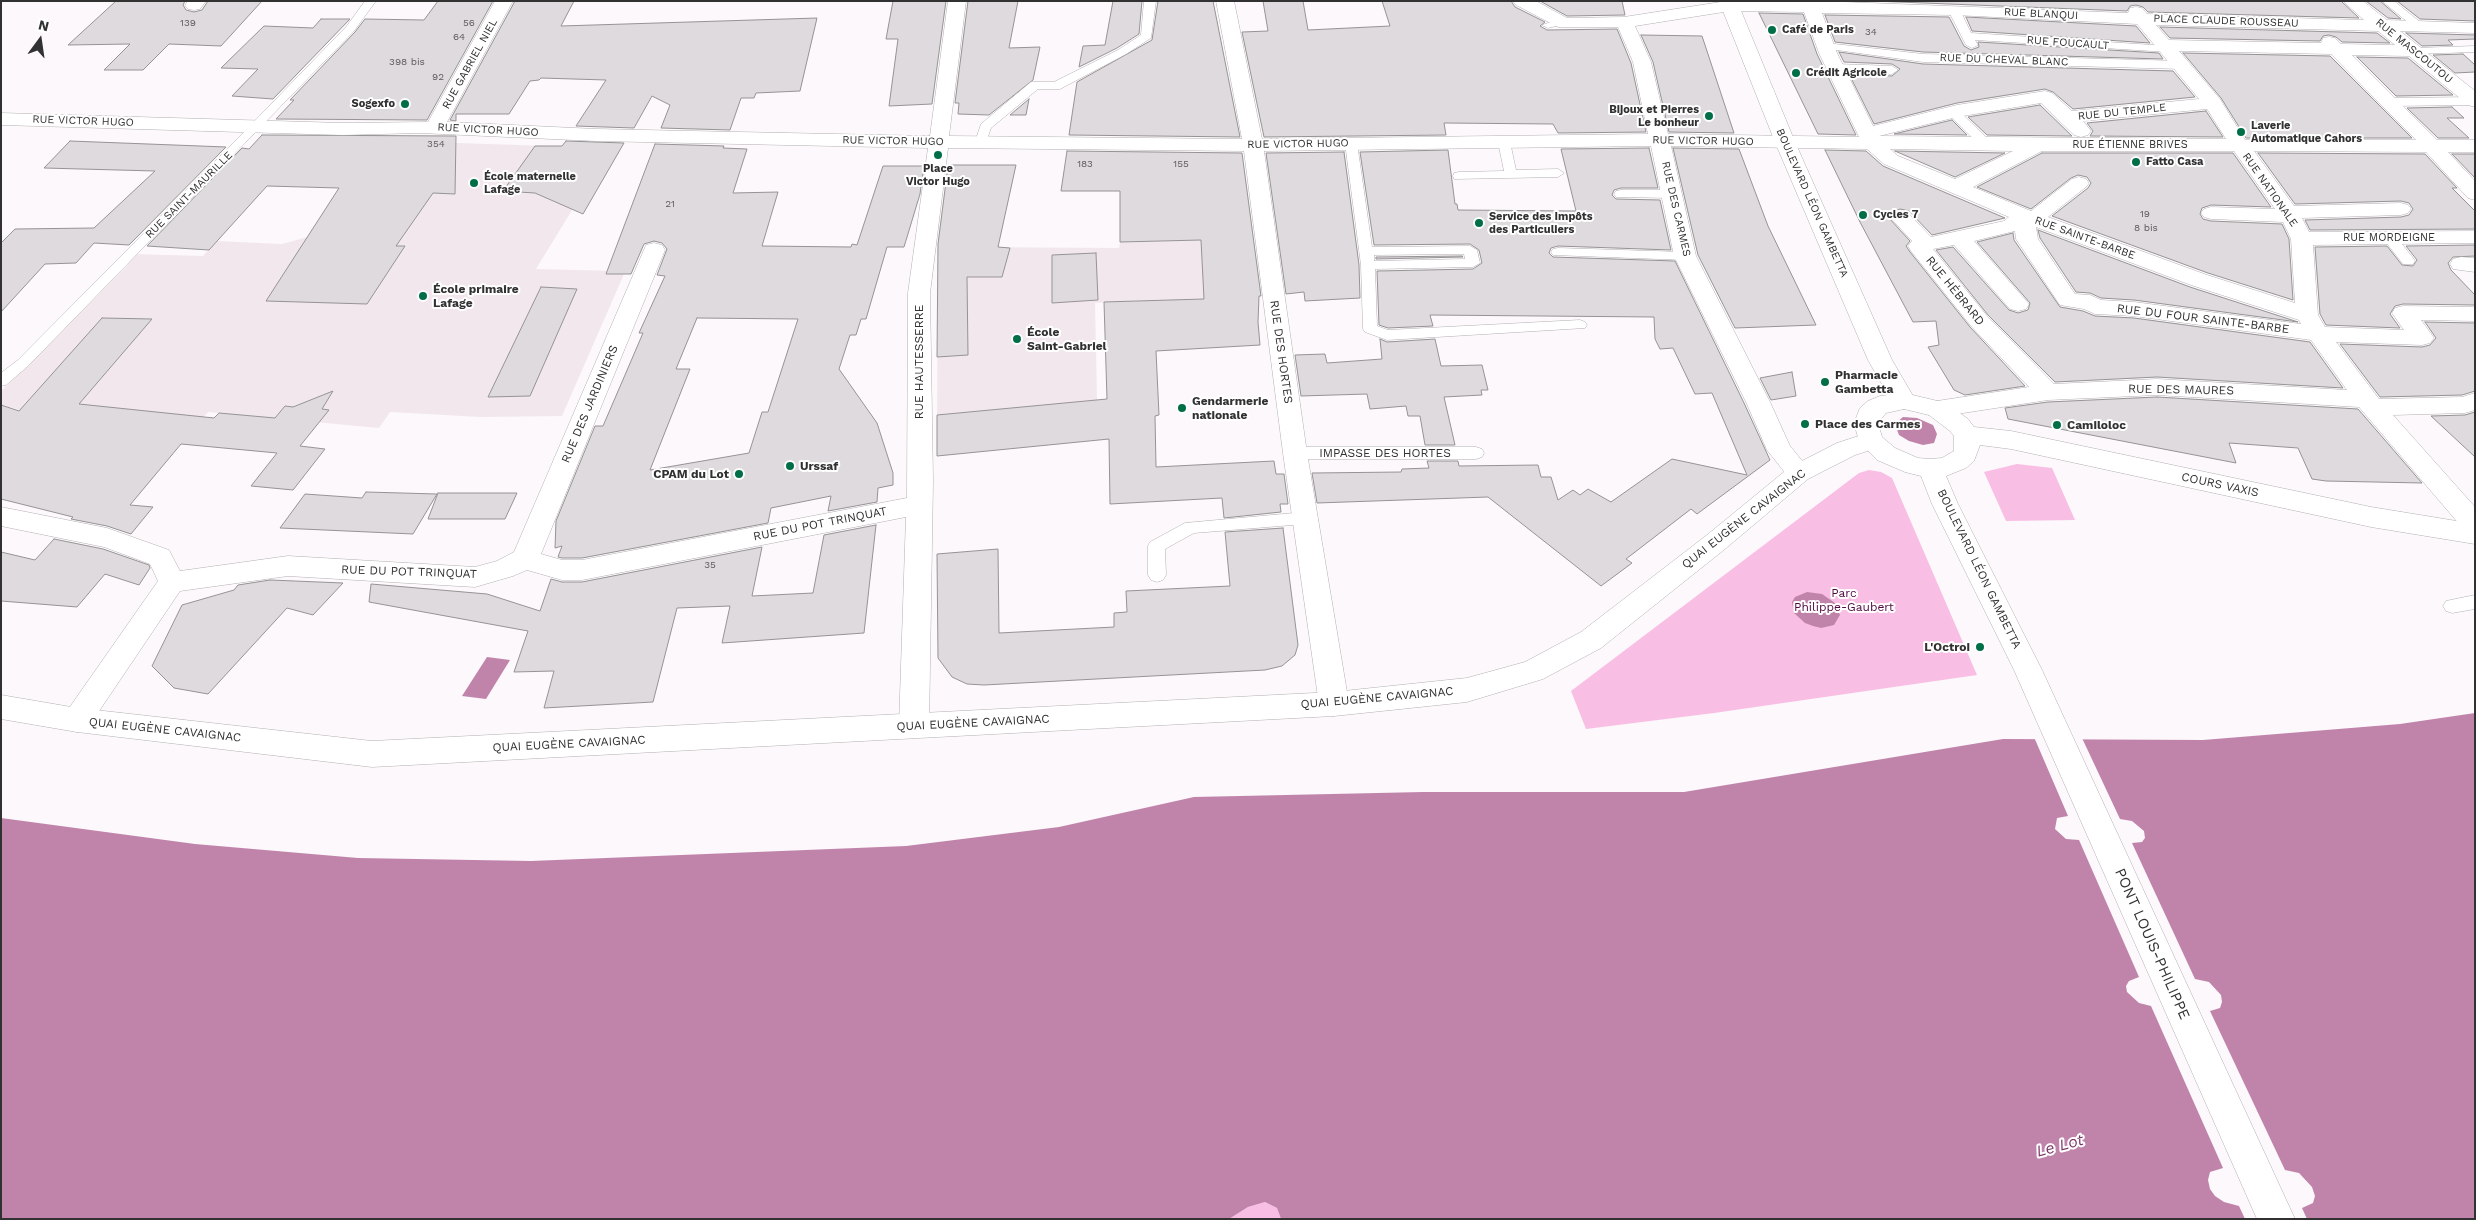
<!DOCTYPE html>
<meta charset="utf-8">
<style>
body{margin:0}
#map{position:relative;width:2476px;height:1220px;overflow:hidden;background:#fcf8fb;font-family:"Work Sans",sans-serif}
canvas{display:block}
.frame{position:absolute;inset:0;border:2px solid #323132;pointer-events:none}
.north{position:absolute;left:15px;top:15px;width:50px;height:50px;-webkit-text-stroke:4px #fff;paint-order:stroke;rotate:14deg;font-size:14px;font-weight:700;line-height:20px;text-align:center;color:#323132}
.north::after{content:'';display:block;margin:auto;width:18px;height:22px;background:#323132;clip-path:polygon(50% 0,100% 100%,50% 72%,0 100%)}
</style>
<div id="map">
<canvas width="2476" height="1220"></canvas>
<div class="frame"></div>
<div class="north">N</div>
</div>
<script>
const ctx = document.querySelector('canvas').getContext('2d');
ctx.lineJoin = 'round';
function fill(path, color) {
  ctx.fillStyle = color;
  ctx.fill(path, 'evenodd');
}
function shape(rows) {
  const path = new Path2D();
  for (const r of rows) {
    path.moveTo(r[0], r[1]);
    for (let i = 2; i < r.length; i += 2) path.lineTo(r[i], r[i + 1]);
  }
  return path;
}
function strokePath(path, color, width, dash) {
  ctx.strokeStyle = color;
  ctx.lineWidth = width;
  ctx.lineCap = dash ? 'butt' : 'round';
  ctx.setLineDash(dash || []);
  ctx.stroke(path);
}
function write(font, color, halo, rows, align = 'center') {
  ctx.font = font + ' "Work Sans",sans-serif';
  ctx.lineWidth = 4;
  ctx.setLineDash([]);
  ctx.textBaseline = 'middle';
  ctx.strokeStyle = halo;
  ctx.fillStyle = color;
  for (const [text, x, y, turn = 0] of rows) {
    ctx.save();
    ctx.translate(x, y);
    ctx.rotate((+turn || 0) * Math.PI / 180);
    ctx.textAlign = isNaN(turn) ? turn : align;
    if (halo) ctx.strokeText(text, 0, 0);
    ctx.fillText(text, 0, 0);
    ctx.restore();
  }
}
fill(shape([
 [397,141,610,148,536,269,618,271,617,274,624,274,562,416,480,417,390,412,379,428,208,412,175,451,1,405,1,391,127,266,131,254,203,256,217,241,282,244,336,229],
 [1201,240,1205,299,1095,303,1097,400,937,415,938,277,945,247,1119,248,1120,242]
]), '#f2e7ed');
fill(shape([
 [2017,464,2052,468,2075,520,2006,521,1984,472],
 [1869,470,1881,472,1892,478,1977,675,1714,713,1586,729,1571,691,1859,473],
 [1265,1202,1277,1208,1281,1219,1229,1219,1248,1207]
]), '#f9bee4');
fill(shape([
 [1903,417,1917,418,1933,425,1937,434,1934,443,1923,445,1909,441,1899,435,1895,424],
 [1807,592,1822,594,1835,603,1840,615,1834,625,1821,628,1813,626,1805,623,1794,613,1792,602,1795,597],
 [487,657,510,660,486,699,462,696],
 [2475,713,2475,1219,1281,1219,1277,1208,1265,1202,1248,1207,1229,1219,1,1219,1,818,195,844,358,858,531,861,906,846,1059,827,1194,797,1423,792,1684,792,2003,739,2203,740,2400,724]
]), '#c084ab');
fill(shape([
 [2034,737,2082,738,2120,819,2132,821,2144,831,2145,838,2142,842,2132,843,2195,979,2209,982,2221,995,2222,1002,2220,1008,2210,1011,2285,1170,2299,1173,2312,1187,2315,1196,2313,1203,2302,1208,2307,1219,2245,1219,2239,1206,2224,1202,2215,1196,2210,1189,2208,1180,2210,1172,2223,1168,2151,1006,2139,1003,2127,992,2126,986,2129,981,2139,977,2079,840,2066,839,2055,829,2057,818,2068,816]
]), '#fcf8fb');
const building = shape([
 [116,1,185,1,183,5,186,10,194,12,202,10,208,1,262,1,221,46,169,44,143,70,104,70,130,44,68,45,116,1],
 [438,1,493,1,427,120,276,119,294,100,290,100,355,32,365,19,424,20,438,1],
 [515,1,574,1,561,26,817,18,800,91,756,93,754,98,741,98,730,130,661,128,670,105,652,96,634,128,576,126,606,80,541,78,539,80,530,81,509,114,456,114,456,121,450,120,515,1],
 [893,1,946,1,932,104,889,106,898,39,886,39,893,1],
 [968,1,1018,1,1009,48,1040,47,1033,80,989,115,958,114,959,103,955,103,968,1],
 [1113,1,1142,1,1139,34,1117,48,1079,67,1083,46,1105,45,1113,1],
 [1158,1,1213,1,1240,137,1069,135,1077,82,1152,40,1158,1],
 [1263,1,1303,1,1308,30,1390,26,1382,1,1511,1,1515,7,1545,22,1540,26,1547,30,1617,29,1631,63,1646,132,1558,133,1553,124,1444,123,1446,135,1264,137,1242,32,1268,31,1263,1],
 [1540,1,1622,1,1625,15,1567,16,1540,1],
 [1873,1,2341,1,2359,18,2148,12,2143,7,2136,5,2130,6,2127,11,1873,1],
 [2366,1,2380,1,2401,19,2388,18,2366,1],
 [2397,1,2475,1,2475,21,2420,19,2397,1],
 [1759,13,1803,14,1817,54,1856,135,1818,134,1759,13],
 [1825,15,1949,17,1964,46,1971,50,1979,47,1978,42,2159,53,2163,59,1923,52,1835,42,1825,15],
 [1966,17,2136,26,2150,43,1972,31,1966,17],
 [321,19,350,19,273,99,232,96,258,69,221,68,264,26,313,28,321,19],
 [2160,27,2377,33,2390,43,2342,42,2336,37,2329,35,2323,36,2320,41,2170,38,2160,27],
 [2406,33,2475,35,2475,39,2448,40,2453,45,2422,46,2406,33],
 [1641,35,1702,36,1734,133,1669,132,1653,62,1641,35],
 [1839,52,1923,64,2173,71,2195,97,2073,109,2053,92,2045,89,1957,103,1874,124,1849,74,1892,76,1900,69,1892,64,1844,62,1839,52],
 [2183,53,2330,56,2412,138,2246,138,2221,98,2183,53],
 [2463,54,2475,65,2475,72,2455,73,2433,55,2463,54],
 [2357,57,2408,58,2453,95,2396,96,2357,57],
 [1029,99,1026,115,1010,115,1029,99],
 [2040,105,2072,136,1987,135,1968,117,2040,105],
 [2452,107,2464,118,2447,118,2469,138,2438,138,2407,108,2452,107],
 [2206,111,2223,137,2090,136,2093,131,2087,123,2206,111],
 [1952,120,1967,135,1894,134,1952,120],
 [262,135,456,136,455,194,433,193,396,246,405,246,367,304,266,301,339,188,267,186,209,250,147,246,242,148,249,149,262,135],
 [70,141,226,147,129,245,94,243,76,263,45,264,1,312,1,243,15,229,94,228,155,171,44,168,70,141],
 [566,141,624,143,583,214,535,193,503,191,535,146,562,146,566,141],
 [655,144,724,146,723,148,747,149,733,193,778,192,762,246,851,247,852,244,857,245,883,166,924,166,920,194,904,247,887,247,866,319,861,319,856,335,850,335,839,369,877,423,893,473,893,485,878,488,877,502,828,511,831,496,771,508,768,523,582,558,562,558,558,557,562,546,555,548,556,521,595,426,603,426,628,368,643,333,639,333,665,276,657,275,667,249,662,243,654,241,644,244,631,274,606,274,655,144],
 [697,318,798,319,768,412,762,412,749,453,650,470,690,369,676,369,697,318],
 [1649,148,1658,188,1621,188,1614,190,1612,195,1616,199,1660,200,1671,250,1558,246,1551,248,1549,253,1553,257,1675,261,1744,403,1770,460,1697,514,1691,509,1626,559,1632,563,1601,586,1488,497,1317,503,1312,473,1401,472,1402,469,1429,468,1427,461,1458,461,1459,466,1538,465,1541,477,1551,477,1558,500,1573,490,1580,495,1588,489,1611,502,1672,459,1747,475,1712,393,1695,394,1673,348,1660,349,1655,339,1654,317,1430,315,1433,326,1388,328,1379,325,1377,271,1473,269,1482,263,1479,250,1470,244,1374,245,1360,152,1448,150,1455,204,1457,204,1458,210,1576,211,1561,149,1649,148],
 [1673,148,1739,149,1768,226,1816,325,1735,328,1698,255,1673,148],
 [1825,150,1866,151,1883,166,2005,218,1932,235,1909,211,1900,209,1893,212,1888,217,1910,241,1906,246,1910,252,1970,327,2025,386,1965,395,1954,390,1928,347,1939,345,1936,321,1913,322,1860,222,1825,150],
 [1067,151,1242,153,1261,296,1259,296,1258,322,1260,345,1156,351,1159,415,1155,416,1156,467,1274,461,1276,474,1284,474,1288,504,1280,504,1281,512,1224,518,1222,498,1110,504,1109,439,937,456,937,415,1107,399,1104,302,1204,299,1201,240,1120,242,1120,191,1061,191,1067,151],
 [1895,151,2005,153,1955,177,1895,151],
 [1344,152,1359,265,1360,298,1305,301,1304,292,1286,294,1266,153,1344,152],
 [2042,153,2233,153,2271,207,2211,205,2202,208,2200,214,2203,219,2211,221,2282,224,2289,239,2293,300,2208,273,2052,216,2088,188,2091,183,2087,177,2078,175,2071,178,2031,209,1977,187,2042,153],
 [2258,153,2425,154,2457,188,2452,188,2475,211,2475,229,2310,230,2305,220,2401,217,2409,215,2413,209,2409,203,2401,201,2295,204,2258,153],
 [2452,154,2475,154,2475,178,2452,154],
 [951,165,1016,165,998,247,1010,248,1002,277,967,277,968,355,937,357,938,244,948,166,951,165],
 [2038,230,2190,287,2298,322,2134,300,2101,298,2090,293,2076,292,2040,238,2038,230],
 [2013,233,2014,240,2060,307,2083,311,2095,316,2134,318,2310,342,2343,388,2157,377,2055,382,1988,315,1936,250,1953,247,2009,310,2018,313,2028,310,2030,303,1977,242,2013,233],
 [2475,245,2475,256,2453,257,2448,263,2451,270,2475,295,2475,305,2403,304,2395,306,2390,314,2400,328,2326,325,2320,314,2315,247,2387,246,2402,265,2413,266,2417,260,2406,246,2475,245],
 [1096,253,1098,300,1052,303,1052,255,1096,253],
 [1462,256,1463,257,1376,259,1376,257,1462,256],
 [541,287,577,289,530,396,488,397,541,287],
 [102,318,152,319,79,404,214,418,219,413,275,418,285,406,293,407,333,391,322,409,329,410,300,446,325,449,293,490,251,486,277,453,181,444,130,505,153,507,131,534,107,526,71,519,73,517,1,499,1,405,19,411,102,318],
 [2425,322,2475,323,2475,391,2462,395,2380,397,2340,344,2422,347,2430,345,2436,338,2425,322],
 [1380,339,1387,342,1435,339,1441,366,1482,365,1488,390,1481,390,1482,395,1444,397,1455,445,1425,445,1420,416,1408,416,1406,406,1370,409,1367,394,1301,396,1295,355,1325,354,1327,363,1382,359,1380,339],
 [1792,372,1796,396,1771,400,1760,378,1792,372],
 [2157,397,2358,409,2422,483,2326,481,2312,479,2298,448,2229,443,2236,463,2008,419,2005,408,2048,402,2157,397],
 [2475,412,2475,457,2431,416,2465,415,2475,412],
 [366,492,437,494,413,534,280,528,305,494,362,498,366,492],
 [438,493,517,493,505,519,428,519,438,493],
 [876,525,864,633,722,643,730,606,677,608,653,702,544,708,554,671,514,672,528,631,369,602,371,584,487,594,540,611,551,579,562,582,582,582,762,547,752,596,813,593,824,535,876,525],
 [1283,528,1298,645,1295,655,1282,666,1265,670,984,685,967,684,952,677,938,658,937,554,998,549,999,633,1114,627,1114,613,1127,612,1126,591,1230,586,1225,532,1283,528],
 [54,539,103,549,149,565,150,568,139,585,105,574,77,607,1,601,1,552,35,560,54,539],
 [270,580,343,583,313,615,287,608,208,694,174,688,152,666,182,605,234,590,238,585,270,580]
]);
fill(building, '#dedadd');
strokePath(building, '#969395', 1);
const service = shape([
 [365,1,376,1,354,31,28,366,6,385,1,386,1,373,18,360,244,132,346,27,365,1],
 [1144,1,1156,1,1151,38,1126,54,1060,89,1038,89,991,128,985,145,977,145,975,142,981,124,1031,82,1054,82,1118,50,1141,35,1144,1],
 [2382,1,2394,1,2425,26,2419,29,2415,28,2382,1],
 [1954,7,1960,10,1971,33,2168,46,2174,49,2168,52,1975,40,1978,45,1972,48,1966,45,1948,10,1954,7],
 [1560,19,1566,22,1564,24,1548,28,1542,25,1560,19],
 [1826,43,1923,54,2183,61,2189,65,2183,69,1923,62,1822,48,1820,46,1826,43],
 [2475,46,2475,52,2415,54,2409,51,2415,48,2475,46],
 [1836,64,1892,66,1898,70,1892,74,1832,71,1832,65,1836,64],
 [2475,97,2475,105,2389,106,2383,102,2389,98,2475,97],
 [1953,108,1957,109,1990,141,1992,144,1990,147,1982,147,1949,115,1947,112,1949,109,1953,108],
 [1504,138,1510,142,1516,170,1558,169,1564,173,1558,177,1454,179,1453,176,1454,173,1459,172,1504,171,1498,142,1504,138],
 [1351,139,1357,143,1372,247,1470,246,1477,250,1480,263,1473,267,1375,269,1377,326,1388,330,1580,320,1585,322,1587,325,1585,328,1387,340,1365,332,1363,329,1361,265,1345,143,1351,139],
 [1464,254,1465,259,1374,261,1374,255,1464,254],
 [1621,190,1672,190,1679,194,1672,198,1616,197,1614,194,1616,191,1621,190],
 [2390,234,2395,235,2413,258,2415,261,2413,264,2403,264,2385,241,2383,238,2390,234],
 [1558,248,1685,252,1692,256,1685,260,1553,255,1551,252,1553,249,1558,248],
 [1295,447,1476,447,1482,449,1484,453,1482,457,1476,459,1295,459,1289,457,1287,453,1289,449,1295,447],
 [1305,512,1311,514,1313,518,1311,522,1305,524,1194,533,1165,549,1166,575,1163,580,1157,582,1151,580,1148,575,1148,546,1150,542,1185,523,1305,512],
 [2475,595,2475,609,2452,613,2446,611,2443,606,2446,601,2475,595]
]);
const minor = shape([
 [188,1,206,1,200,9,194,10,188,9,185,5,188,1],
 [495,1,513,1,447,122,596,129,930,136,948,1,966,1,949,136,1242,139,1216,1,1234,1,1262,139,1648,134,1633,62,1618,27,1558,27,1516,5,1513,1,1536,1,1567,18,1624,17,1727,1,1818,1,2128,13,2130,8,2136,7,2142,8,2147,14,2364,20,2343,1,2363,1,2387,20,2475,23,2475,33,2400,31,2475,91,2475,107,2468,105,2409,56,2352,55,2437,140,2475,140,2475,152,2448,152,2475,181,2475,200,2468,198,2426,152,2254,151,2294,206,2401,203,2408,205,2411,209,2408,213,2401,215,2302,218,2309,232,2475,231,2475,243,2313,245,2318,315,2325,327,2404,330,2392,313,2395,308,2403,306,2475,307,2475,321,2421,320,2434,338,2430,343,2422,345,2336,342,2379,399,2462,397,2475,393,2475,410,2465,413,2393,415,2475,507,2475,535,2466,532,2359,407,2157,395,2048,400,1937,417,1928,415,1925,409,1928,403,1937,401,2029,387,1971,326,1911,251,1908,246,1912,241,1890,217,1894,213,1901,211,1908,213,1931,237,2004,221,2009,217,1884,164,1867,149,1671,146,1696,256,1770,402,1790,446,1812,473,1808,479,1799,482,1790,479,1767,450,1746,402,1674,256,1651,146,1264,151,1307,453,1349,704,1344,712,1334,716,1324,712,1319,704,1283,453,1244,151,948,148,930,293,933,481,929,726,924,735,914,738,904,735,899,726,906,517,582,580,562,580,527,570,513,576,475,587,288,576,180,591,87,729,77,732,67,729,62,720,67,711,158,581,150,564,104,547,1,526,1,507,107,528,169,550,180,571,288,556,475,567,497,561,514,552,646,245,654,243,662,245,665,250,541,554,562,560,582,560,907,498,908,293,928,148,596,141,420,133,343,135,1,125,1,113,343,123,428,122,495,1],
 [1730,11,1804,12,1819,53,1859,137,1668,134,1651,62,1635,26,1730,11],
 [1822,13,1954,15,2137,24,2199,99,2072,111,2052,93,2045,91,1957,105,1873,126,1837,53,1822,13],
 [2156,25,2378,31,2395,45,2341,44,2335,38,2329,37,2323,38,2321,43,2169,40,2156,25],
 [2179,51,2331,54,2416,140,2245,140,2220,99,2179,51],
 [2041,103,2074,135,2081,137,2088,135,2091,131,2083,121,2207,109,2226,139,1879,136,1957,117,2041,103],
 [1890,149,2013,151,1955,179,1898,156,1890,149],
 [2042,151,2234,151,2275,209,2211,207,2204,209,2201,213,2204,217,2211,219,2283,222,2291,239,2295,303,2207,275,2048,217,2086,187,2089,183,2086,179,2079,177,2072,179,2031,211,1973,187,2042,151],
 [2036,227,2191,285,2299,320,2301,324,2134,302,2101,300,2090,295,2075,294,2038,239,2036,227],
 [2015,231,2016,239,2060,305,2084,309,2095,314,2134,316,2311,340,2347,390,2157,379,2054,384,1987,316,1933,249,1954,245,2010,309,2018,311,2026,309,2029,304,1974,241,2015,231],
 [2461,257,2475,258,2475,272,2453,269,2450,264,2453,259,2461,257]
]);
const tertiary = shape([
 [1871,432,1880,435,1883,441,1880,447,1855,455,1808,479,1725,549,1601,648,1543,679,1467,702,1334,716,372,767,77,732,1,719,1,695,77,708,372,741,1334,692,1467,678,1525,662,1581,632,1707,535,1790,467,1837,443,1871,432]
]);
const secondary = shape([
 [1719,1,1737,1,1795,142,1892,360,1916,401,1913,407,1904,409,1895,407,1868,360,1775,142,1719,1]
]);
const primary = shape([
 [1904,393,1946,403,1968,419,1974,427,2011,431,2371,507,2475,524,2475,544,2371,527,2011,449,1980,445,1974,461,1966,468,1946,476,1958,504,2042,670,2295,1219,2257,1219,2014,670,1932,504,1921,476,1905,472,1877,460,1859,441,1854,423,1860,408,1868,401,1880,396,1904,393],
 [1904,409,1929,415,1950,431,1954,436,1954,451,1942,458,1930,459,1918,458,1895,448,1882,437,1878,423,1886,413,1904,409]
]);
strokePath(service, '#b3b0b2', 1);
strokePath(minor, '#b3b0b2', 1);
strokePath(tertiary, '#b3b0b2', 1);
strokePath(secondary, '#b3b0b2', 1);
strokePath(primary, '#b3b0b2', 1);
fill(service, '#fff');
fill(minor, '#fff');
fill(tertiary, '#fff');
fill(secondary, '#fff');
fill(primary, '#fff');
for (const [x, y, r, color] of [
 [1772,30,5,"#006e46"],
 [1796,73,5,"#006e46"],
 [405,104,5,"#006e46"],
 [1709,116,5,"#006e46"],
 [2241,132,5,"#006e46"],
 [938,155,5,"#006e46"],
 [2136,162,5,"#006e46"],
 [474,183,5,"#006e46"],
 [1863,215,5,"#006e46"],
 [1479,223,5,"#006e46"],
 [423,296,5,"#006e46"],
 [1017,339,5,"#006e46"],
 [1825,382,5,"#006e46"],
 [1182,408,5,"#006e46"],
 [1805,424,5,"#006e46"],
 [2057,425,5,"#006e46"],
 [790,466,5,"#006e46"],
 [739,474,5,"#006e46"],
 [1980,647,5,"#006e46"]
]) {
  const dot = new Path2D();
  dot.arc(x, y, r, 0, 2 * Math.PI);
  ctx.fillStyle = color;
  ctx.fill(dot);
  strokePath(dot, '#fff', 2);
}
write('10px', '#5d5b5d', null, [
 ["139",188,23],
 ["56",469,23],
 ["34",1871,32],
 ["64",459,37],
 ["398 bis",407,62],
 ["92",438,77],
 ["354",436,144],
 ["183",1085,164],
 ["155",1181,164],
 ["21",670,204],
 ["19",2145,214],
 ["8 bis",2146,228],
 ["35",710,565]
]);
write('11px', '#323132', '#fff', [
 ["RUE BLANQUI",2041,14,3],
 ["PLACE CLAUDE ROUSSEAU",2226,21,2],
 ["RUE FOUCAULT",2068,43,4],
 ["RUE MASCOUTOU",2414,51,39],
 ["RUE DU CHEVAL BLANC",2004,60,2],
 ["RUE GABRIEL NIEL",470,64,-61],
 ["RUE DU TEMPLE",2122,112,-6],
 ["RUE VICTOR HUGO",83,121,2],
 ["RUE VICTOR HUGO",488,130,3],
 ["RUE VICTOR HUGO",893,141,1],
 ["RUE VICTOR HUGO",1703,141,1],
 ["RUE VICTOR HUGO",1298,144,-1],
 ["RUE ÉTIENNE BRIVES",2130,145],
 ["RUE NATIONALE",2270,190,55],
 ["RUE SAINT-MAURILLE",189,195,-45],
 ["BOULEVARD LÉON GAMBETTA",1812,203,66],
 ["RUE DES CARMES",1676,209,77],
 ["RUE SAINTE-BARBE",2085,238,20],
 ["RUE MORDEIGNE",2389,238]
]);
write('bold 11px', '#323132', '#fff', [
 ["Café de Paris",1782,30],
 ["Crédit Agricole",1806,73],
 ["Sogexfo",395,104,"right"],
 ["Bijoux et Pierres",1699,110,"right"],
 ["Le bonheur",1699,123,"right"],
 ["Laverie",2251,126],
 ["Automatique Cahors",2251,139],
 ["Fatto Casa",2146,162],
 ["Place",938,169,"center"],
 ["Victor Hugo",938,182,"center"],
 ["École maternelle",484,177],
 ["Lafage",484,190],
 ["Cycles 7",1873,215],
 ["Service des Impôts",1489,217],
 ["des Particuliers",1489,230]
], 'left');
write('bold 12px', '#323132', '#fff', [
 ["École primaire",433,289],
 ["Lafage",433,303],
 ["École",1027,332],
 ["Saint-Gabriel",1027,346],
 ["Pharmacie",1835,375],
 ["Gambetta",1835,389],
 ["Gendarmerie",1192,401],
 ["nationale",1192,415],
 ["Place des Carmes",1815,424],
 ["Camiloloc",2067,425],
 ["Urssaf",800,466],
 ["CPAM du Lot",729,474,"right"],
 ["L'Octroi",1970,647,"right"]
], 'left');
write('12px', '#323132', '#fff', [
 ["RUE HÉBRARD",1955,291,51],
 ["RUE DU FOUR SAINTE-BARBE",2203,319,7],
 ["RUE DES HORTES",1281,352,82],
 ["RUE HAUTESSERRE",919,362,-90],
 ["RUE DES MAURES",2181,390,1],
 ["RUE DES JARDINIERS",590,404,-67],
 ["IMPASSE DES HORTES",1385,453],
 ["COURS VAXIS",2220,485,12],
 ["QUAI EUGÈNE CAVAIGNAC",1744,519,-38],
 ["RUE DU POT TRINQUAT",820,524,-11],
 ["BOULEVARD LÉON GAMBETTA",1979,569,64],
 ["RUE DU POT TRINQUAT",409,572,2],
 ["QUAI EUGÈNE CAVAIGNAC",1377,698,-5],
 ["QUAI EUGÈNE CAVAIGNAC",973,723,-3],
 ["QUAI EUGÈNE CAVAIGNAC",165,730,6],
 ["QUAI EUGÈNE CAVAIGNAC",569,744,-3]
]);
write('12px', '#50073f', '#fff', [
 ["Parc",1844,593],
 ["Philippe-Gaubert",1844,607]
]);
write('15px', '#323132', '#fff', [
 ["PONT LOUIS-PHILIPPE",2152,944,66]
]);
write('italic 16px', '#7b3366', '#fff', [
 ["Le Lot",2060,1146,-15]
]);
</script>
